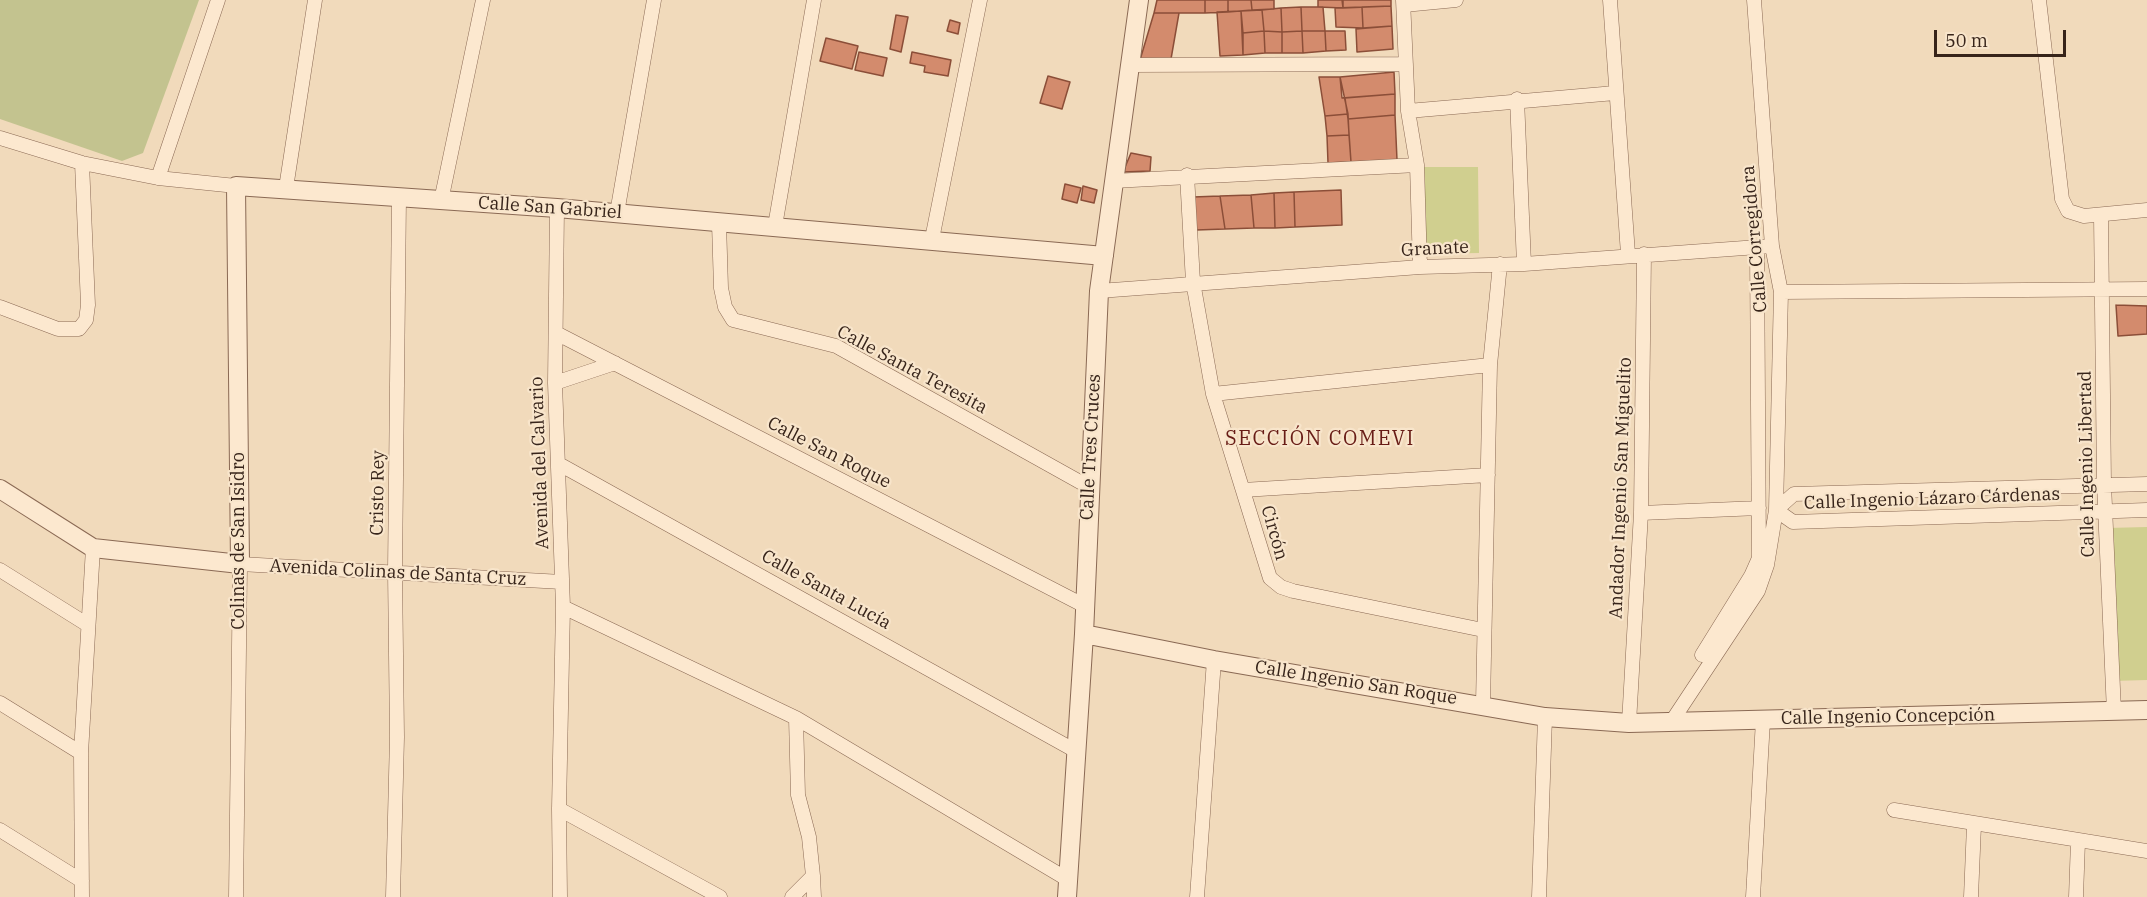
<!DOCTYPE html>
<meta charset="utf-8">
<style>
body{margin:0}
#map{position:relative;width:2147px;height:897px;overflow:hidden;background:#f1dabb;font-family:"IBM Plex Serif",serif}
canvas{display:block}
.scale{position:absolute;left:1934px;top:30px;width:132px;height:27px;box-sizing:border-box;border:3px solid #37241a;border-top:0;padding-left:8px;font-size:18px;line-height:21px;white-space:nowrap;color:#37241a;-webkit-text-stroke:4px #f8e5cb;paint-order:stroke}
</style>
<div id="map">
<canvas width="2147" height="897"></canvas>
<div class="scale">50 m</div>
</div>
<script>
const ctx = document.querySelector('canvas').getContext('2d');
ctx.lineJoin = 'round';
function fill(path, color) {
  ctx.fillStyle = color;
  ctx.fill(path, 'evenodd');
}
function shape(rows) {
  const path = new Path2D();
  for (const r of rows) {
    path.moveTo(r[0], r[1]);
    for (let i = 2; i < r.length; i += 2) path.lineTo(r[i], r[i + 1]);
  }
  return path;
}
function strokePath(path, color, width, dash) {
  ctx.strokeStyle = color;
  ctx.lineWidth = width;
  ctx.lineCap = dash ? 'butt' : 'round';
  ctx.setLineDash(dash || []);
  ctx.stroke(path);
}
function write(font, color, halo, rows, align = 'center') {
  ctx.font = font + ' "IBM Plex Serif",serif';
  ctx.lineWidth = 4.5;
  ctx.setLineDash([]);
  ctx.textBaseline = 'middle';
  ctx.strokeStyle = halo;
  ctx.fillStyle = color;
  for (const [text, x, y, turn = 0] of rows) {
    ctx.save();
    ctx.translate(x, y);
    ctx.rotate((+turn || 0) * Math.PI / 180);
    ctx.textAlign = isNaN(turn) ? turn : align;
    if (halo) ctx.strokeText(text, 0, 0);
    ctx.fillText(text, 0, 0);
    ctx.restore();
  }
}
fill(shape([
 [1424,167,1478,167,1479,253,1425,254],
 [2147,527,2147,680,2112,681,2107,528]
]), '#d0cf8f');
fill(shape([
 [0,0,199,0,143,153,122,161,0,119]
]), '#c3c38f');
const building = shape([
 [1157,0,1205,0,1205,13,1154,13,1157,0],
 [1205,0,1228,0,1228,12,1205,13,1205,0],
 [1228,0,1251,0,1252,10,1228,12,1228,0],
 [1251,0,1274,0,1274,9,1252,10,1251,0],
 [1318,0,1342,0,1343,8,1318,7,1318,0],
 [1343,0,1391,0,1391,6,1343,8,1343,0],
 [1391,6,1392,26,1363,28,1362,7,1391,6],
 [1301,7,1302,31,1282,32,1281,8,1301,7],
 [1301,7,1323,7,1325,31,1302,31,1301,7],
 [1362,7,1363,28,1336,27,1335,8,1362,7],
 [1281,8,1282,32,1264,31,1262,10,1281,8],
 [1262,10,1264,31,1243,33,1241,11,1262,10],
 [1241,11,1243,55,1220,56,1217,12,1241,11],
 [1154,13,1179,13,1171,59,1140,60,1154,13],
 [896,15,908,17,901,52,890,49,896,15],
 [950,20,960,23,958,34,947,31,950,20],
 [1392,26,1393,49,1357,52,1356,29,1392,26],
 [1264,31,1265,53,1243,55,1243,33,1264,31],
 [1264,31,1282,32,1282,53,1265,53,1264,31],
 [1302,31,1303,53,1282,53,1282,32,1302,31],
 [1302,31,1325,31,1326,51,1303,53,1302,31],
 [1325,31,1345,31,1346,50,1326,51,1325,31],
 [826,38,858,46,852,69,820,61,826,38],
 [859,52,887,58,883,76,855,70,859,52],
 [912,52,951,60,948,76,924,72,925,66,910,63,912,52],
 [1394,72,1395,94,1342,98,1340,77,1394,72],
 [1048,76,1070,82,1062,109,1040,103,1048,76],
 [1319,77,1340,77,1348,114,1325,116,1319,77],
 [1395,94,1395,115,1348,119,1345,98,1395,94],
 [1348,114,1349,135,1327,136,1325,116,1348,114],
 [1395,115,1397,160,1351,162,1348,119,1395,115],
 [1349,135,1351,162,1328,163,1327,136,1349,135],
 [1131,153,1151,157,1150,171,1123,172,1131,153],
 [1065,184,1081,188,1077,203,1062,199,1065,184],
 [1083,186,1097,190,1094,203,1081,200,1083,186],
 [1341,190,1342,225,1295,227,1294,192,1341,190],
 [1294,192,1295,227,1275,228,1274,193,1294,192],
 [1274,193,1275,228,1254,228,1251,195,1274,193],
 [1251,195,1254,228,1225,229,1220,196,1251,195],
 [1220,196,1225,229,1196,230,1193,197,1220,196],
 [2116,305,2147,306,2147,334,2118,336,2116,305]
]);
fill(building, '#d38b6d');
strokePath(building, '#8b4e38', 1.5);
const minor = shape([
 [1403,0,1408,111,1417,165,1420,267],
 [1610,0,1628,254],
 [2039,0,2062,199,2068,211,2084,216,2147,210],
 [1404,5,1456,0],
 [1129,65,1406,64],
 [1517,99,1524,264],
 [1408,111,1615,93],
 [0,138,82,163,158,178,236,186],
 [1187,175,1193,282,1213,394,1270,578,1281,587,1293,591,1483,630],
 [158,178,218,0],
 [1113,181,1417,165],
 [286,188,315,0],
 [441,201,483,0],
 [557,208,555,383,563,607,559,809,560,897],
 [617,213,654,0],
 [2101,215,2104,484,2114,712],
 [719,223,721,288,725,307,733,320,836,346,1089,487],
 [775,226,814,0],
 [932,239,980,0],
 [1099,291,1420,267,1524,264,1772,246],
 [1781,292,2147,289],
 [0,307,58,329,79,329,86,320,88,305,82,163],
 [556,333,1085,606],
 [555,383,615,363],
 [1213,394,1490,365],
 [559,464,1074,750],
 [1243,490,1488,475],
 [1776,510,1794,494,2147,484],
 [1776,510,1793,522,2147,510],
 [1641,513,1759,508],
 [0,570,88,625],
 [563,607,796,718,1067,879],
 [1702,655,1751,576,1759,558,1757,248],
 [0,703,81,753],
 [1483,704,1490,365,1500,264],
 [1672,721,1758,591,1767,565,1776,510,1781,292,1772,246,1754,0],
 [1629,723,1641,513,1644,254],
 [559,809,720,897],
 [1894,810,2147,851],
 [0,830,82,881],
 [813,876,814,897],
 [82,897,81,753,93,548],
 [236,897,240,564,562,582],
 [393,897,397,737,395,571,399,197],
 [792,897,813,876,809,837,798,795,796,718],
 [1197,897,1214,660],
 [1539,897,1545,717],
 [1753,897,1763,720],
 [1971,897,1974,825],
 [2076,897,2078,841]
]);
const tertiary = shape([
 [0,489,93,548,240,564,236,186,557,208,1104,256],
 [1084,634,1214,660,1545,717,1629,723,2147,710],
 [1067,897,1084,634,1099,291,1139,0]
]);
strokePath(minor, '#8a6954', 15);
strokePath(tertiary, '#8a6954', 20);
strokePath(minor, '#fce8cf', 14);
strokePath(tertiary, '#fce8cf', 18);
write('18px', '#37241a', '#f8e5cb', [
 ["Calle San Gabriel",550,208,4],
 ["Calle Corregidora",1755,239,-95],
 ["Granate",1435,249,-3],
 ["Calle Santa Teresita",912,370,28],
 ["Calle Tres Cruces",1091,447,-87],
 ["Calle San Roque",829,453,27],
 ["Avenida del Calvario",540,463,-92],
 ["Calle Ingenio Libertad",2087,464,-91],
 ["Andador Ingenio San Miguelito",1621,488,-88],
 ["Cristo Rey",378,493,-89],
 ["Calle Ingenio Lázaro Cárdenas",1932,499,-2],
 ["Circón",1274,533,74],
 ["Colinas de San Isidro",239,541,-90],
 ["Avenida Colinas de Santa Cruz",398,573,3],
 ["Calle Santa Lucía",826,590,29],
 ["Calle Ingenio San Roque",1356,683,9],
 ["Calle Ingenio Concepción",1888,717,-1]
]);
ctx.letterSpacing = '1.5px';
write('20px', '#681c16', '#f8e5cb', [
 ["SECCIÓN COMEVI",1320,439]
]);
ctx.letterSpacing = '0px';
</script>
